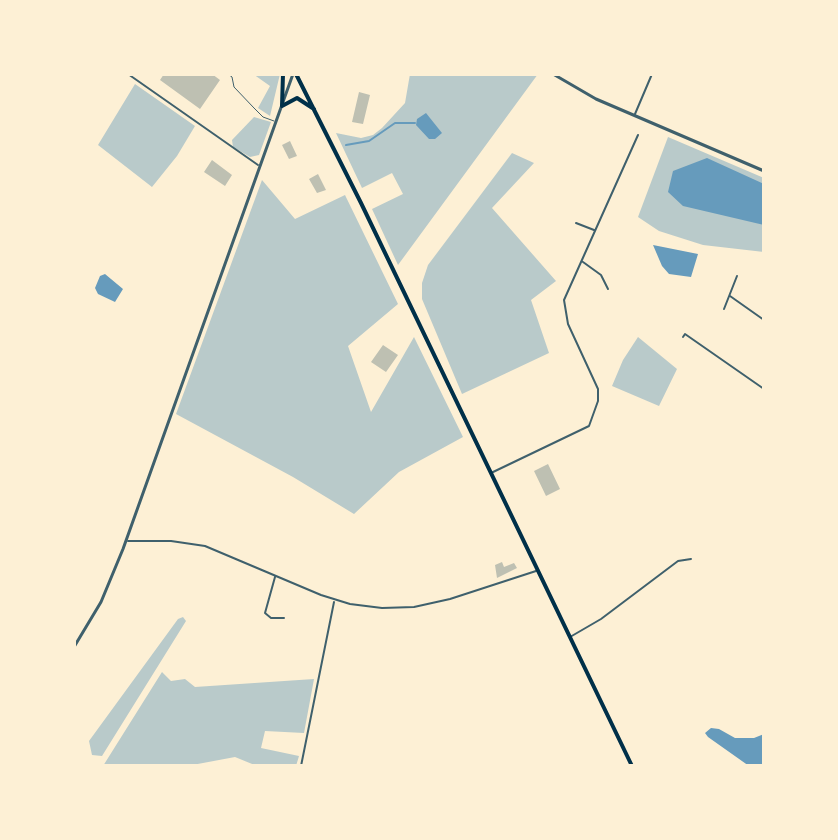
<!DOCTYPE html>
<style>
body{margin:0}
#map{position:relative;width:838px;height:840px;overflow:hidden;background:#fdf0d5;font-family:"Open Sans",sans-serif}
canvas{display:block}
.frame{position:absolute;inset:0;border:76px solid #fdf0d5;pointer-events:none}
</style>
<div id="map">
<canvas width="838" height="840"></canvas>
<div class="frame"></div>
</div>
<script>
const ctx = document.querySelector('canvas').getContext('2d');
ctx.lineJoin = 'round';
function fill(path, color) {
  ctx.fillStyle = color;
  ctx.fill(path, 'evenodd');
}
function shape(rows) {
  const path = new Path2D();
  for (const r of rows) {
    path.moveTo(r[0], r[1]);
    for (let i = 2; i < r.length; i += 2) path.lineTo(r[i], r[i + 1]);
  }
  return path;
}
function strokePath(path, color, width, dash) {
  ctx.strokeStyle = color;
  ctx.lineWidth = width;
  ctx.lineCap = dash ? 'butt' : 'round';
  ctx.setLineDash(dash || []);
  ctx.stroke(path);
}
fill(shape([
 [253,74,280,74,270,116,258,108,270,86],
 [410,74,538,74,398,265,372,209,403,194,392,173,362,188,336,133,361,138,373,135,382,128,405,103],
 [135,84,195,126,177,156,152,187,98,145],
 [254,117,271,122,259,155,250,157,233,147,232,140],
 [668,137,764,178,764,252,703,245,659,231,638,217],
 [512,153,534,163,492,208,556,281,531,300,549,353,462,394,422,299,422,283,428,265],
 [262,180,295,219,345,195,398,304,348,346,371,412,414,337,463,437,399,472,354,514,293,477,176,414],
 [638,337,677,369,659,406,612,386,623,360],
 [183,617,186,621,102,756,92,755,89,741,178,619],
 [162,672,171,681,185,679,195,687,314,679,304,733,265,731,261,748,299,756,296,766,257,766,235,757,187,766,103,766]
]), '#b9caca');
fill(shape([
 [426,113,442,133,435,139,429,139,416,125,417,119],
 [707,158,764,184,764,225,683,206,668,192,673,171],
 [653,245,698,254,691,277,669,274,662,266],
 [105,274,123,289,115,302,98,294,95,288,100,276],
 [711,728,719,729,735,738,754,738,764,734,764,766,749,766,708,737,705,733]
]), '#669bbc');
strokePath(shape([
 [346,145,369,141,395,123,415,123]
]), '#669bbc', 2);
fill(shape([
 [164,74,212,74,220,80,200,109,160,80],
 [359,92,370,95,363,124,352,122],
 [290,141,297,156,289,159,282,145],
 [212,160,232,175,225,186,204,172],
 [318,174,326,190,317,193,309,179],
 [383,345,398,355,386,372,371,362],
 [548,464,560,489,546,496,534,471],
 [502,562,504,567,514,563,517,568,497,578,495,565]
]), '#bec0b2');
strokePath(shape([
 [228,74,232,77,234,87,254,108,263,117,274,121]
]), '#3f606c', 1);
strokePath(shape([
 [128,74,258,165],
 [635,114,652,74],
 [576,223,594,230],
 [583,262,601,275,608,289],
 [730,296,764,320],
 [724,309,737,276],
 [683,337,685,334,764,389],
 [491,473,589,426,598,401,598,389,568,324,564,300,638,135],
 [128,541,171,541,205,546,321,595,350,604,382,608,414,607,450,599,536,571],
 [275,577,265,613,271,618,284,618],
 [570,637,601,619,678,561,691,559],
 [301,766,334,602]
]), '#3f606c', 2);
strokePath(shape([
 [553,74,596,99,764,171],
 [74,647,101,602,123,549,293,74]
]), '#3f606c', 3);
strokePath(shape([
 [296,74,361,203,632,766],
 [282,106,297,98,314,109],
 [282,106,283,74]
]), '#003049', 4);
</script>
